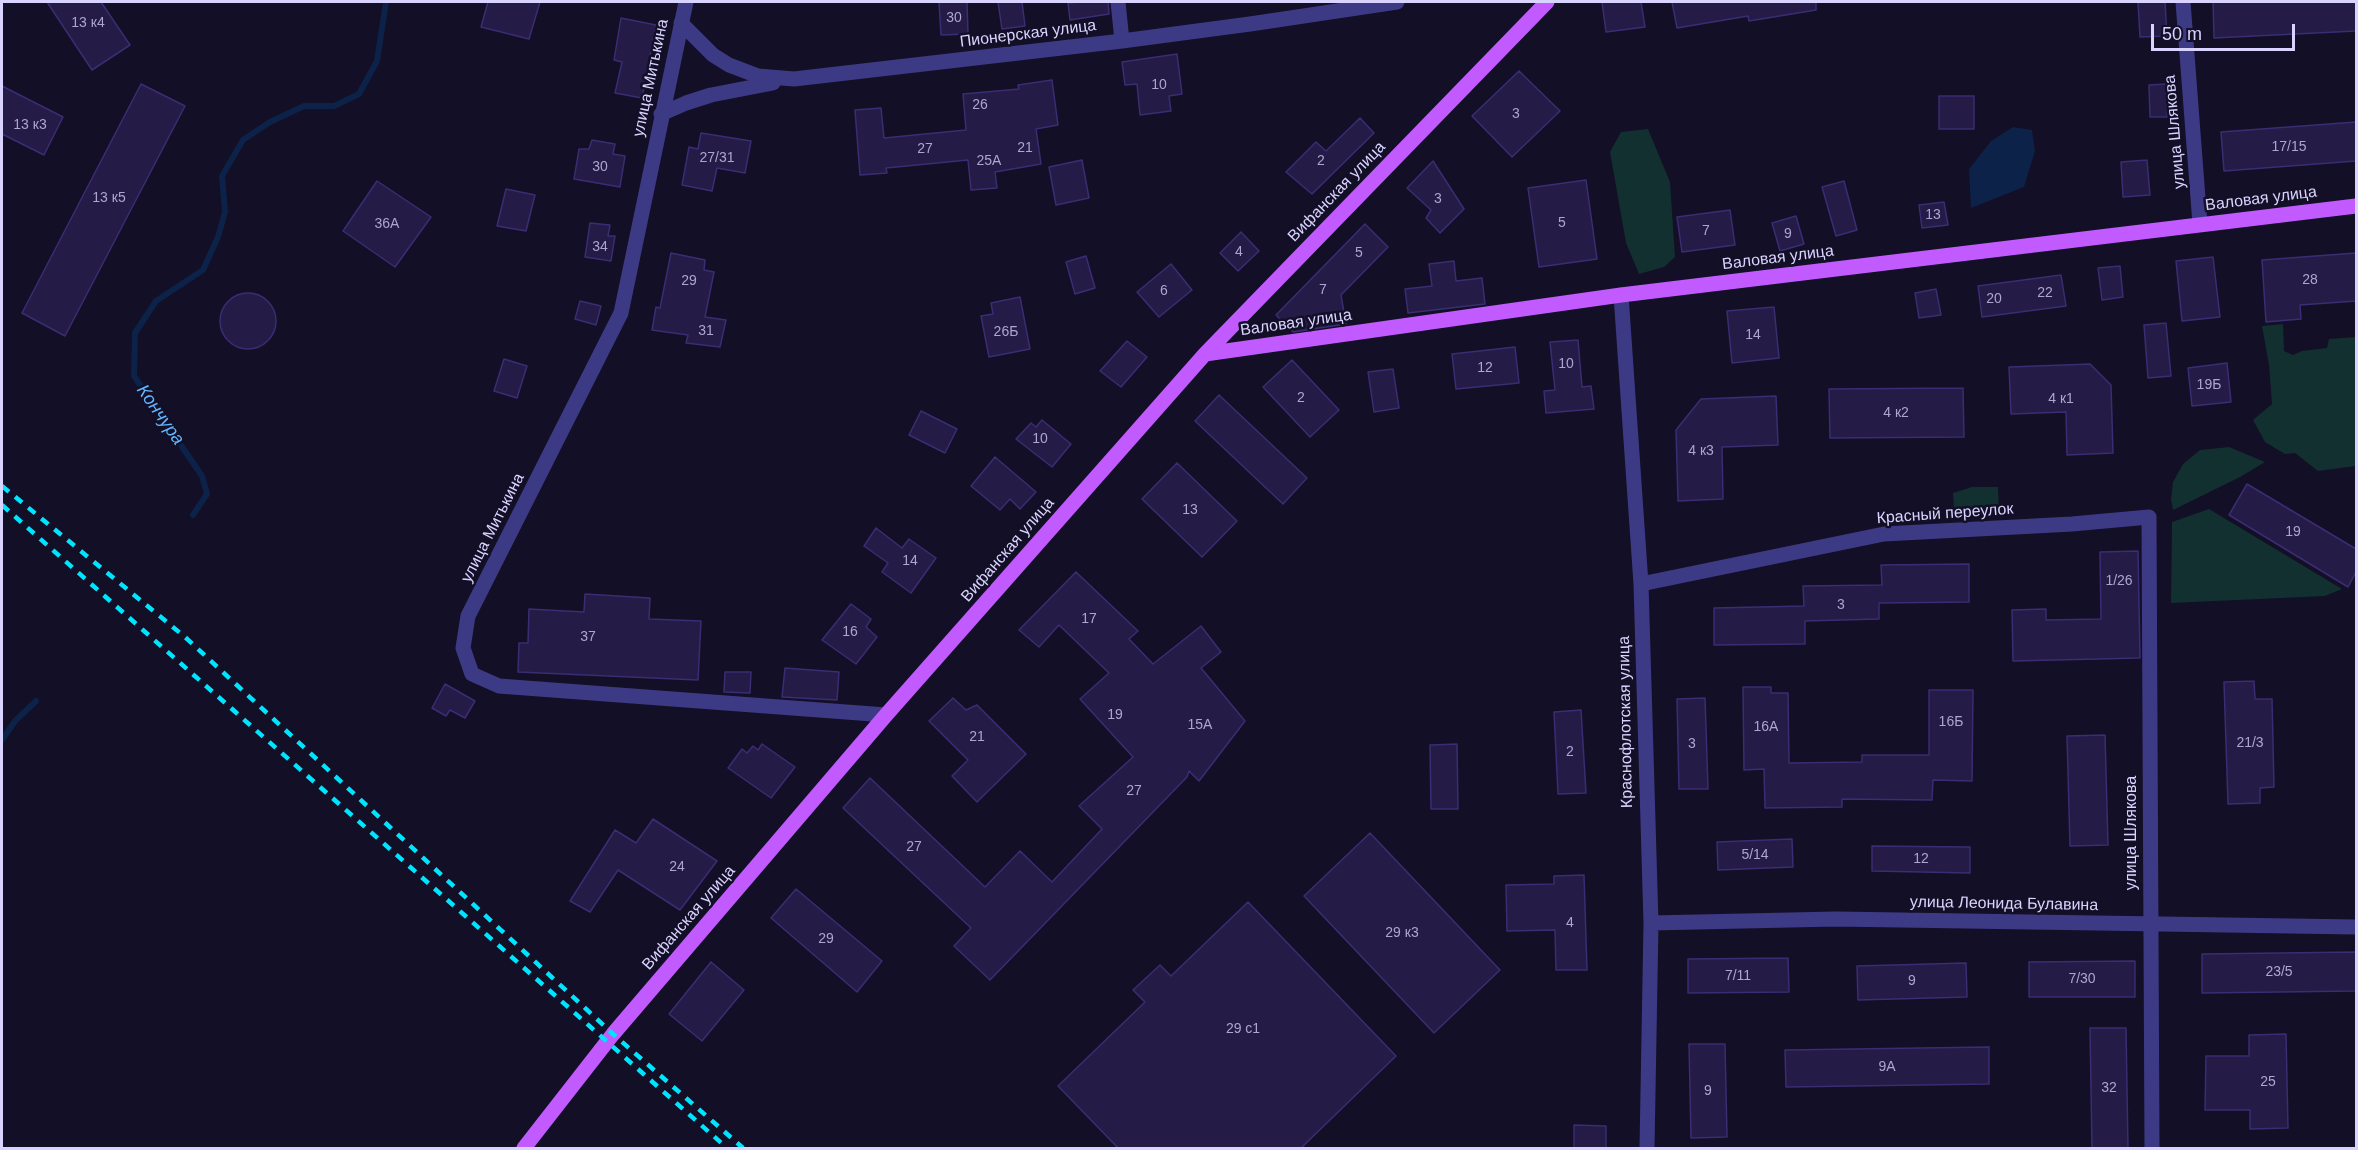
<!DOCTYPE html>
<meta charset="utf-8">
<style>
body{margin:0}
#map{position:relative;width:2358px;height:1150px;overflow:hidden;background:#130f26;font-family:Arial,sans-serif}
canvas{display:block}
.frame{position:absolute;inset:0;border:3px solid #d9d4ff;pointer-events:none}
.scale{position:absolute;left:2151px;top:24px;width:144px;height:27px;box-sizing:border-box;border:3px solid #d9d4ff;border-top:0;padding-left:8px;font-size:18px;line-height:21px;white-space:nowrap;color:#d9d4ff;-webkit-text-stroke:4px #130f26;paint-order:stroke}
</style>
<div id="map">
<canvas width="2358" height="1150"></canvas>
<div class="frame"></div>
<div class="scale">50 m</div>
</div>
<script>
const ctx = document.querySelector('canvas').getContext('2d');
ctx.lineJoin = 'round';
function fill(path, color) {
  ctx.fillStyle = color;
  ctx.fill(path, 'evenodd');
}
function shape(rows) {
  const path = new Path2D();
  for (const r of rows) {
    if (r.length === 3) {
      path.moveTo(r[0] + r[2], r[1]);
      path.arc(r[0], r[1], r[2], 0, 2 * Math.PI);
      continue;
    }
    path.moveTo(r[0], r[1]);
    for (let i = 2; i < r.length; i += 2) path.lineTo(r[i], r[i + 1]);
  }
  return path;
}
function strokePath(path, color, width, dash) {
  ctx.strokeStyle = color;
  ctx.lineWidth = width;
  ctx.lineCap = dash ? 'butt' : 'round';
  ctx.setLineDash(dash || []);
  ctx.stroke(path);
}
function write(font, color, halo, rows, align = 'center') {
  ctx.font = font + ' Arial,sans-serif';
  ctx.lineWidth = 5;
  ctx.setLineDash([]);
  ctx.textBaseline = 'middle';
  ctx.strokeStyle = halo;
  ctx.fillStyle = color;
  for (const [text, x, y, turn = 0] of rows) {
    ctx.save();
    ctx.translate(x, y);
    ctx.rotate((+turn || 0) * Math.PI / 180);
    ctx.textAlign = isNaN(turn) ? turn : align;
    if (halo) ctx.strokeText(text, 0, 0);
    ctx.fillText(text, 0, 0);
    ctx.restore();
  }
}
fill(shape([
 [1648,129,1670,182,1675,257,1664,267,1639,274,1626,243,1610,152,1621,132],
 [2283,324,2284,351,2293,355,2302,351,2327,348,2329,339,2356,337,2356,466,2318,471,2295,453,2285,454,2265,442,2253,420,2272,404,2269,365,2262,326],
 [2229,447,2265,462,2240,477,2173,510,2171,499,2173,482,2183,464,2200,450],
 [1972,487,1998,487,1999,511,1954,511,1953,493],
 [2209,509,2342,589,2325,596,2171,603,2172,522]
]), '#12302f');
fill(shape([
 [2013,127,2032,130,2035,151,2024,187,1971,208,1969,169,1991,141]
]), '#0c2248');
strokePath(shape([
 [193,515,207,494,202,476,134,376,135,333,156,301,203,270,218,237,225,212,222,176,243,140,270,122,304,106,334,106,359,94,377,61,386,2],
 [2,740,15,721,36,701]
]), '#0c2248', 6);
const building = shape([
 [47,2,101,2,130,45,92,70,47,2],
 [488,2,540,2,529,39,481,27,488,2],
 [939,2,967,2,968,34,941,35,939,2],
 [998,2,1022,2,1025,26,1002,29,998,2],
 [1081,2,1108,2,1109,14,1070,20,1068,3,1081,2],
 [1602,2,1641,2,1645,27,1606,32,1602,2],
 [1672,2,1816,2,1816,10,1749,21,1748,16,1677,28,1672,2],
 [2138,2,2165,2,2167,36,2140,37,2138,2],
 [2213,2,2356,2,2356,31,2214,38,2213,2],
 [621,18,656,25,642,98,615,93,622,62,614,60,621,18],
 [1177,54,1182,94,1169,96,1171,111,1140,115,1137,84,1125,85,1122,62,1177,54],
 [1519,71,1560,111,1512,157,1472,116,1519,71],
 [1052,80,1058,125,1036,129,1041,164,995,172,997,188,971,190,968,160,886,168,887,173,860,175,855,110,881,108,884,138,966,130,963,94,1019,89,1018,85,1052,80],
 [141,84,185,106,65,336,22,313,141,84],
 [2166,84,2167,117,2150,117,2149,85,2166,84],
 [2,86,63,117,44,155,2,134,2,86],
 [1939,96,1974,96,1974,129,1939,129,1939,96],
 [1360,118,1374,133,1312,194,1286,172,1316,142,1326,151,1360,118],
 [2356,122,2356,161,2224,171,2221,132,2356,122],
 [701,133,751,141,745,173,717,168,712,191,682,185,689,147,698,149,701,133],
 [592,140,615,144,613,154,625,156,620,187,574,179,579,149,589,149,592,140],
 [1082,160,1089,198,1056,205,1049,167,1082,160],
 [2147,160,2150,195,2123,197,2121,162,2147,160],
 [1433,161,1464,209,1440,233,1426,218,1431,210,1407,188,1433,161],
 [1586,180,1597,259,1539,267,1528,188,1586,180],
 [377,181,431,217,395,267,343,231,377,181],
 [1844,181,1857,230,1836,236,1822,187,1844,181],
 [506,189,535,195,526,231,497,226,506,189],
 [1944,202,1948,225,1922,228,1919,205,1944,202],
 [1730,210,1735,245,1682,252,1677,217,1730,210],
 [1796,216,1804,244,1780,251,1772,223,1796,216],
 [590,223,610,225,608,236,615,236,611,261,585,257,590,223],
 [1365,224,1388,247,1341,295,1346,324,1293,332,1276,315,1365,224],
 [1241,232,1259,251,1238,271,1220,253,1241,232],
 [671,253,705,260,704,270,714,272,705,317,726,320,720,347,686,343,688,335,652,330,656,307,660,308,671,253],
 [2356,253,2356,301,2300,305,2301,319,2266,322,2262,260,2356,253],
 [1086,256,1095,288,1075,294,1066,262,1086,256],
 [2213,257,2220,317,2182,321,2176,261,2213,257],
 [1454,261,1456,281,1482,278,1485,304,1408,313,1405,289,1432,286,1429,264,1454,261],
 [1171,264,1192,290,1159,317,1137,292,1171,264],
 [2120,266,2123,297,2102,300,2098,268,2120,266],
 [2061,275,2066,306,1982,317,1978,286,2061,275],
 [1936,289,1941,315,1919,318,1915,293,1936,289],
 [248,321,28],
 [1020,297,1030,349,989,357,981,316,993,314,991,303,1020,297],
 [580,301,601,306,596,325,575,319,580,301],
 [1774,307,1779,358,1732,363,1727,311,1774,307],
 [2166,323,2171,376,2148,378,2144,325,2166,323],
 [1578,340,1582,387,1591,386,1594,409,1546,413,1544,391,1555,390,1550,342,1578,340],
 [1127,341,1147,357,1121,387,1100,371,1127,341],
 [1515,347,1519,383,1456,389,1452,354,1515,347],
 [504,359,527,366,517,398,494,391,504,359],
 [1292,360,1339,410,1310,437,1263,387,1292,360],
 [2227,363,2231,402,2192,406,2188,368,2227,363],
 [2090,364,2111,385,2113,453,2067,455,2066,412,2011,414,2009,367,2090,364],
 [1393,369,1399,408,1374,412,1368,372,1393,369],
 [1963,388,1964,437,1830,438,1829,389,1963,388],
 [1219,395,1307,478,1283,504,1195,421,1219,395],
 [1776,396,1778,445,1722,447,1723,499,1678,501,1676,430,1701,399,1776,396],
 [921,411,957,429,945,453,909,435,921,411],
 [1042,420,1071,444,1052,467,1016,439,1031,423,1036,427,1042,420],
 [995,457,1036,492,1020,509,1010,499,1000,510,971,486,995,457],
 [1177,463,1237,521,1202,557,1142,499,1177,463],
 [2247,484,2356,549,2356,572,2348,587,2229,515,2247,484],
 [876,528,902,548,909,539,936,558,911,593,882,572,888,563,864,546,876,528],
 [2138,551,2140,658,2013,661,2012,610,2046,609,2046,620,2101,619,2100,552,2138,551],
 [1969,564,1969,602,1879,603,1879,619,1805,621,1805,644,1714,645,1714,608,1804,606,1803,586,1882,585,1881,565,1969,564],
 [1076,572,1138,631,1129,639,1153,664,1201,626,1221,652,1201,668,1245,721,1199,781,1189,771,1187,777,990,980,954,946,971,928,843,808,870,778,985,887,1020,851,1052,882,1102,829,1079,806,1133,757,1080,699,1109,673,1059,625,1039,647,1019,630,1076,572],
 [585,594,650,598,649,619,701,621,698,680,518,672,519,643,528,643,529,609,584,612,585,594],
 [851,604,871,619,866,627,877,637,856,664,822,640,851,604],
 [785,668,839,672,837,700,782,697,785,668],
 [725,672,751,672,750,693,724,692,725,672],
 [2254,681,2255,699,2272,699,2274,787,2260,788,2260,803,2228,804,2224,682,2254,681],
 [445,684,475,701,465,718,450,710,446,716,432,708,445,684],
 [1743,687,1771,687,1771,693,1788,693,1789,763,1862,762,1862,755,1929,755,1929,690,1973,690,1972,781,1933,780,1932,800,1842,799,1842,807,1765,808,1764,769,1744,770,1743,687],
 [953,698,966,710,977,705,1026,754,977,802,952,776,968,760,929,721,953,698],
 [1705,698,1708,789,1679,789,1677,699,1705,698],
 [1581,710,1586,793,1558,794,1554,712,1581,710],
 [2105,735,2108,845,2070,846,2067,736,2105,735],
 [762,744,795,767,771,798,728,768,742,749,747,753,753,746,758,750,762,744],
 [1457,744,1458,809,1431,809,1430,745,1457,744],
 [653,819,717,861,680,910,618,870,590,912,570,901,615,830,636,843,653,819],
 [1370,833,1500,970,1434,1033,1304,896,1370,833],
 [1792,839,1793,867,1718,870,1717,842,1792,839],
 [1872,846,1970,847,1970,873,1872,871,1872,846],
 [1584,875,1587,970,1556,970,1555,930,1507,931,1506,885,1554,884,1554,876,1584,875],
 [796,889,882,961,857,992,771,918,796,889],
 [1248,902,1396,1056,1300,1149,1119,1149,1058,1086,1145,1002,1133,990,1160,965,1171,976,1248,902],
 [2356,952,2356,991,2202,993,2202,954,2356,952],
 [1788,958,1789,992,1688,993,1688,959,1788,958],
 [2135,961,2135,997,2029,997,2029,962,2135,961],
 [711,962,744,990,702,1041,669,1014,711,962],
 [1966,963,1967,997,1858,1000,1857,966,1966,963],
 [2090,1028,2126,1028,2128,1149,2092,1149,2090,1028],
 [2286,1034,2288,1128,2250,1129,2250,1110,2205,1110,2206,1056,2249,1056,2249,1035,2286,1034],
 [1689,1044,1725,1044,1727,1137,1691,1138,1689,1044],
 [1989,1047,1989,1084,1786,1087,1785,1050,1989,1047],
 [1574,1125,1606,1126,1606,1149,1574,1149,1574,1125]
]);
fill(building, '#241b47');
strokePath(building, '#3b2d73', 1.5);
strokePath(shape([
 [686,2,621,313,468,616,463,648,472,674,499,686,886,715],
 [1118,2,1122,41],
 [2183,2,2200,224],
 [681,23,713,55,729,65,758,76,794,79,1122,41,1250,24,1397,2],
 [661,114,686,103,711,95,773,83],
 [1621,295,1641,584,1651,923,1647,1148],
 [1641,584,1884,534,2072,524,2149,517,2152,1148],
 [1651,923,1836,919,2356,927]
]), '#3d3a85', 15);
strokePath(shape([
 [1205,354,1621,295,2356,206],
 [524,1148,613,1034,886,715,1205,354,1547,2]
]), '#c25bff', 15);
strokePath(shape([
 [2,486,185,637,613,1034,743,1148],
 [2,505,727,1148]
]), '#00e5ff', 4.5, [9, 8]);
write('14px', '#aca6d1', null, [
 ["30",954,18],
 ["13 к4",88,23],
 ["10",1159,85],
 ["26",980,105],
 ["3",1516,114],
 ["13 к3",30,125],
 ["17/15",2289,147],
 ["21",1025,148],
 ["27",925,149],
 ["27/31",717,158],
 ["25А",989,161],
 ["2",1321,161],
 ["30",600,167],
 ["13 к5",109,198],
 ["3",1438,199],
 ["13",1933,215],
 ["5",1562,223],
 ["36А",387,224],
 ["7",1706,231],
 ["9",1788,234],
 ["34",600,247],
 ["4",1239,252],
 ["5",1359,253],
 ["28",2310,280],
 ["29",689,281],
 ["7",1323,290],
 ["6",1164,291],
 ["22",2045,293],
 ["20",1994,299],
 ["31",706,331],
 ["26Б",1006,332],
 ["14",1753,335],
 ["10",1566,364],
 ["12",1485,368],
 ["19Б",2209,385],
 ["2",1301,398],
 ["4 к1",2061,399],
 ["4 к2",1896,413],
 ["10",1040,439],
 ["4 к3",1701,451],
 ["13",1190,510],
 ["19",2293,532],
 ["14",910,561],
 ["1/26",2119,581],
 ["3",1841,605],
 ["17",1089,619],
 ["16",850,632],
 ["37",588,637],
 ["19",1115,715],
 ["16Б",1951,722],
 ["15А",1200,725],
 ["16А",1766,727],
 ["21",977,737],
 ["21/3",2250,743],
 ["3",1692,744],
 ["2",1570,752],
 ["27",1134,791],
 ["27",914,847],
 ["5/14",1755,855],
 ["12",1921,859],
 ["24",677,867],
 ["4",1570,923],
 ["29 к3",1402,933],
 ["29",826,939],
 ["23/5",2279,972],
 ["7/11",1738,976],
 ["7/30",2082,979],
 ["9",1912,981],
 ["29 с1",1243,1029],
 ["9А",1887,1067],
 ["25",2268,1082],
 ["32",2109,1088],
 ["9",1708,1091]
]);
write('16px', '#d9d4ff', '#130f26', [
 ["Пионерская улица",1028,34,-7],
 ["улица Митькина",651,78,-78],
 ["улица Шлякова",2175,132,-95],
 ["Вифанская улица",1337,192,-46],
 ["Валовая улица",2261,199,-7],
 ["Валовая улица",1778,258,-7],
 ["Валовая улица",1296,323,-8],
 ["Красный переулок",1945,514,-4],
 ["улица Митькина",493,528,-63],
 ["Вифанская улица",1008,550,-49],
 ["Краснофлотская улица",1626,722,-91],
 ["улица Шлякова",2132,833,-90],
 ["улица Леонида Булавина",2004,904,1],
 ["Вифанская улица",689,918,-49]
]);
write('italic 18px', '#62b6ff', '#130f26', [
 ["Кончура",160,415,55]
]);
</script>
